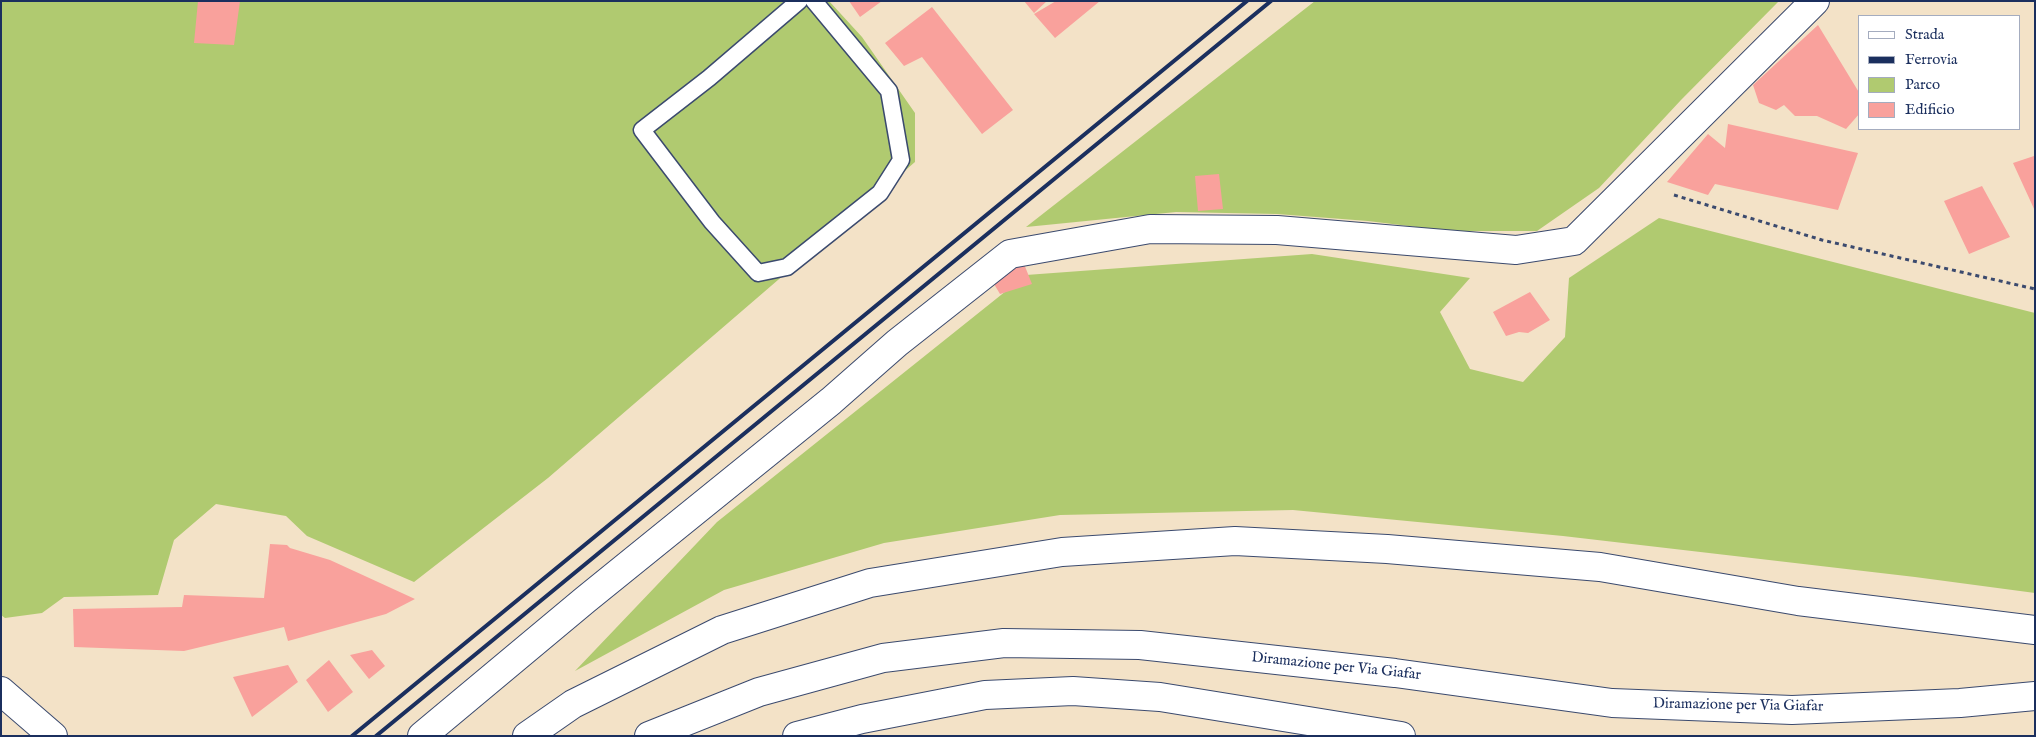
<!DOCTYPE html>
<style>
body{margin:0}
#map{position:relative;width:2036px;height:737px;overflow:hidden;background:#f3e2c7;font-family:"IM FELL English",serif}
canvas{display:block}
.frame{position:absolute;inset:0;border:2px solid #1b2f5e;pointer-events:none}
.legend{position:absolute;left:1858px;top:15px;width:162px;height:115px;box-sizing:border-box;background:#fff;border:1px solid #a4acbf;margin:0;padding:6px 9px;list-style:none;font-size:15px;color:#1b2f5e}
.legend li{display:flex;align-items:center;gap:10px;height:25px}
.legend b{width:25px;border:1px solid #a4acbf}
</style>
<div id="map">
<canvas width="2036" height="737"></canvas>
<div class="frame"></div>
<ul class="legend">
<li><b style="height:6px;background:#fff"></b>Strada</li>
<li><b style="height:6px;background:#1b2f5e"></b>Ferrovia</li>
<li><b style="height:14px;background:#b0ca70"></b>Parco</li>
<li><b style="height:14px;background:#f9a19c"></b>Edificio</li>
</ul>
</div>
<script>
const ctx = document.querySelector('canvas').getContext('2d');
ctx.lineJoin = 'round';
function fill(path, color) {
  ctx.fillStyle = color;
  ctx.fill(path, 'evenodd');
}
function shape(rows) {
  const path = new Path2D();
  for (const r of rows) {
    path.moveTo(r[0], r[1]);
    for (let i = 2; i < r.length; i += 2) path.lineTo(r[i], r[i + 1]);
  }
  return path;
}
function strokePath(path, color, width, dash) {
  ctx.strokeStyle = color;
  ctx.lineWidth = width;
  ctx.lineCap = dash ? 'butt' : 'round';
  ctx.setLineDash(dash || []);
  ctx.stroke(path);
}
function write(font, color, halo, rows, align = 'center') {
  ctx.font = font + ' "IM FELL English",serif';
  ctx.lineWidth = 4.5;
  ctx.setLineDash([]);
  ctx.textBaseline = 'middle';
  ctx.strokeStyle = halo;
  ctx.fillStyle = color;
  for (const [text, x, y, turn = 0] of rows) {
    ctx.save();
    ctx.translate(x, y);
    ctx.rotate((+turn || 0) * Math.PI / 180);
    ctx.textAlign = isNaN(turn) ? turn : align;
    if (halo) ctx.strokeText(text, 0, 0);
    ctx.fillText(text, 0, 0);
    ctx.restore();
  }
}
fill(shape([
 [1,1,829,1,862,37,915,113,915,162,548,478,414,582,307,536,286,516,216,504,174,540,158,595,64,597,42,613,5,618,1,615],
 [1315,1,1779,1,1681,100,1599,188,1537,231,1449,231,1368,221,1277,214,1176,212,1026,227],
 [1659,218,2035,313,2035,593,1915,577,1563,536,1293,510,1060,515,884,543,724,590,575,671,717,522,1026,275,1312,254,1470,278,1440,312,1470,369,1523,382,1565,337,1569,278]
]), '#b0ca70');
fill(shape([
 [198,1,240,1,234,45,194,43],
 [849,1,882,1,860,17],
 [1024,1,1047,1,1034,13],
 [1056,1,1100,1,1055,38,1034,14],
 [932,7,1013,110,982,134,922,57,904,66,885,43],
 [1818,25,1860,94,1860,113,1846,129,1817,116,1795,116,1784,105,1776,110,1759,103,1753,85],
 [1728,124,1858,153,1838,210,1715,184,1708,195,1667,182,1708,134,1725,148],
 [2034,156,2035,157,2035,211,2013,163],
 [1219,174,1223,209,1198,211,1195,176],
 [1982,186,2010,237,1969,254,1944,201],
 [1024,264,1032,284,1000,294,991,279,997,274],
 [1530,292,1550,320,1528,333,1519,332,1506,336,1493,312],
 [270,544,287,545,290,548,330,560,415,599,386,614,288,641,284,627,184,651,74,647,73,609,182,607,184,595,264,598],
 [372,650,385,666,369,679,350,655],
 [329,660,353,692,328,712,306,680],
 [288,665,298,682,252,717,233,677]
]), '#f9a19c');
const lane = shape([
 [799,1,709,78,642,130,712,222,758,273,787,267,880,193,901,160,889,91,814,1]
]);
const street = shape([
 [422,736,585,600,831,401,897,343,1010,254,1150,229,1277,230,1516,250,1574,241,1815,1]
]);
const secondary = shape([
 [1,691,53,736]
]);
const highway = shape([
 [527,736,573,704,722,630,870,583,1062,552,1235,541,1387,549,1600,567,1798,601,2035,630],
 [649,736,759,692,883,658,1004,643,1140,645,1395,673,1612,703,1792,710,1960,703,2035,696],
 [797,736,862,719,985,695,1073,691,1160,697,1401,736]
]);
strokePath(lane, '#3b4a6e', 19);
strokePath(street, '#3b4a6e', 30);
strokePath(secondary, '#3b4a6e', 30);
strokePath(highway, '#3b4a6e', 30);
strokePath(shape([
 [1674,195,1822,240,2035,289]
]), '#3b4a6e', 3, [4, 4]);
strokePath(lane, '#fff', 16);
strokePath(street, '#fff', 28);
strokePath(secondary, '#fff', 28);
strokePath(highway, '#fff', 28);
strokePath(shape([
 [352,736,1247,1],
 [376,736,1271,1]
]), '#1b2f5e', 4);
write('15px', '#1b2f5e', '#fff', [
 ["Diramazione per Via Giafar",1336,667,6],
 ["Diramazione per Via Giafar",1738,706,1]
]);
</script>
